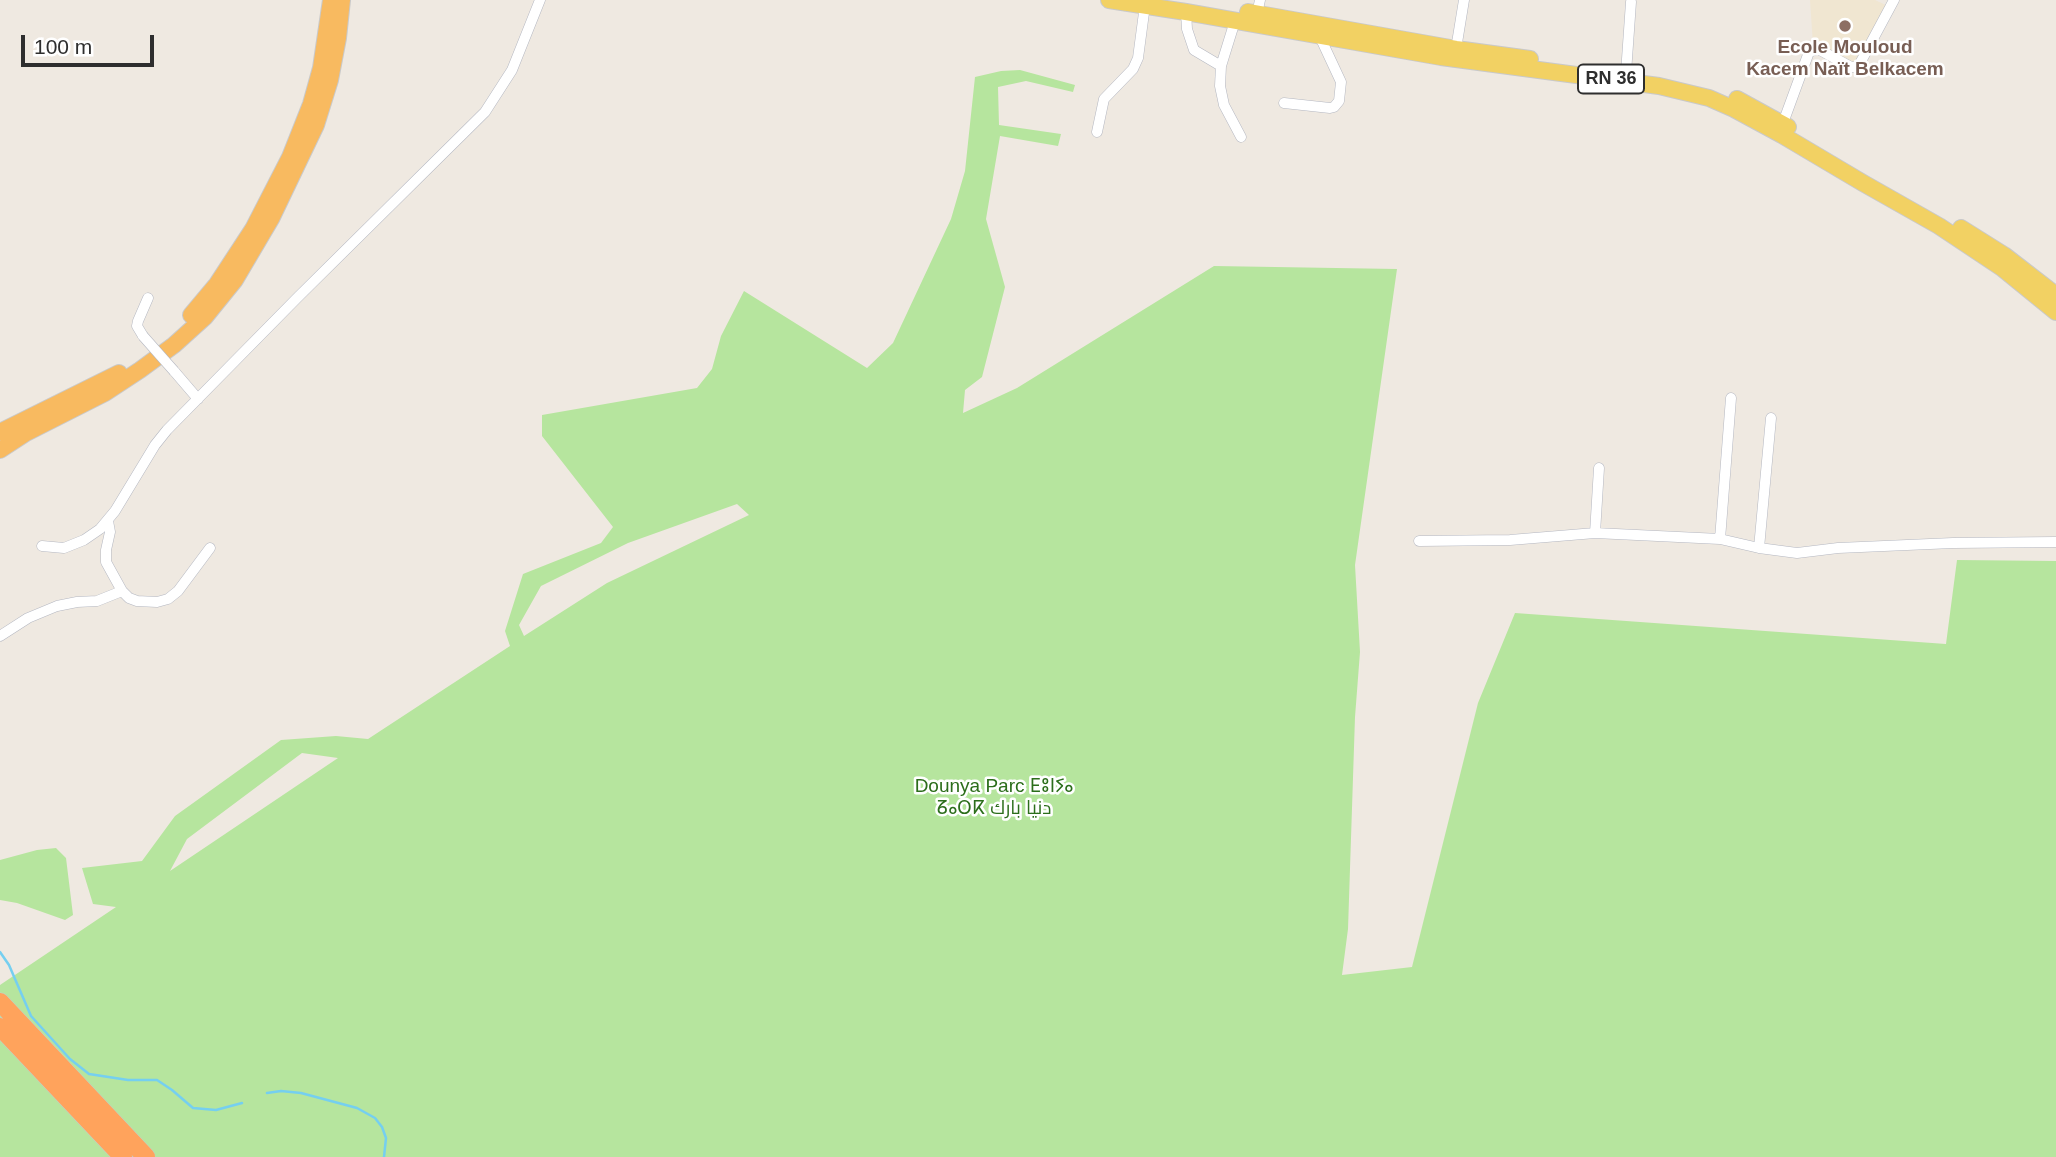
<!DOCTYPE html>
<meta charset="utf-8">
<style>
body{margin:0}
#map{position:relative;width:2056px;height:1157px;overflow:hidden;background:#efe9e1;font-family:Helvetica,sans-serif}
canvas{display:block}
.scale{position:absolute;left:21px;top:35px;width:133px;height:32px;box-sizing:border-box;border:4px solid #2e2e2e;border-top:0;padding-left:9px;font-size:21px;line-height:24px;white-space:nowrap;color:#2e2e2e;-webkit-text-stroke:5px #fff;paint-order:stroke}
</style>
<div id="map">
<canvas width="2056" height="1157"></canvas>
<div class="scale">100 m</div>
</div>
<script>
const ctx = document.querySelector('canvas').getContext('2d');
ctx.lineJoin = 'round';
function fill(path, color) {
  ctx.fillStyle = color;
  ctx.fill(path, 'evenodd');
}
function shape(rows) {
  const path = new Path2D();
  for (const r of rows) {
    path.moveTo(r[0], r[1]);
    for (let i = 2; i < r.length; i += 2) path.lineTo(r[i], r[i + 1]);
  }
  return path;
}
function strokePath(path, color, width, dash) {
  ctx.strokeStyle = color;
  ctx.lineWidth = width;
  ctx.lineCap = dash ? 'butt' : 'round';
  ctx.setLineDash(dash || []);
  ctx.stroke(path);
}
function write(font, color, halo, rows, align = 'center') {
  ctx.font = font + ' Helvetica,Cairo,"Noto Sans Tifinagh",sans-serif';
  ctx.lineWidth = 5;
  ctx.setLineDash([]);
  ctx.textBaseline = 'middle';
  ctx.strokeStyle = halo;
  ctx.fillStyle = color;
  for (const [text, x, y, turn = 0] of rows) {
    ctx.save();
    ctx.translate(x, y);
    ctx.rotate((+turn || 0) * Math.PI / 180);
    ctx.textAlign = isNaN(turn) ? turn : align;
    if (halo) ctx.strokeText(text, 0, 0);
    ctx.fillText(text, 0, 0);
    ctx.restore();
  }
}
fill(shape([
 [1810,0,1875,0,1890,7,1856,68,1813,45]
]), '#f0e6d1');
fill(shape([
 [1020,70,1075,85,1073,92,1026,81,998,87,999,125,1061,134,1058,146,1000,136,986,219,1005,287,982,377,965,390,963,413,1017,388,1214,266,1397,269,1355,565,1360,652,1355,717,1348,929,1342,975,1412,967,1478,703,1515,613,1946,644,1957,560,2056,561,2056,1157,0,1157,0,985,116,907,93,904,82,868,142,861,175,816,281,740,336,736,368,739,510,646,505,631,523,574,601,543,613,527,542,436,542,415,697,388,712,369,721,336,744,291,867,368,893,343,951,219,965,171,975,77,1001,71],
 [737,504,749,515,607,583,524,636,519,625,541,586,628,543],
 [302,753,338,758,170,871,187,839],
 [56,848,66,858,73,915,65,920,17,903,0,900,0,860,37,850]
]), '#b6e59e');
strokePath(shape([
 [0,952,9,965,31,1016,70,1059,89,1074,128,1080,157,1080,172,1090,193,1108,216,1110,242,1103],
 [267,1093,281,1091,301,1093,357,1108,375,1118,382,1127,386,1138,384,1157]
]), '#75cff0', 2.5);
const minor = shape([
 [1186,12,1187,29,1194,50,1221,66],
 [1257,14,1260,0],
 [1235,21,1221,66,1220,86,1224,105,1241,137],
 [1456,49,1464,0],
 [1626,73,1631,2],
 [1284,103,1330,108,1334,107,1339,101,1341,82,1320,37],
 [1783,123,1809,52,1818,49,1851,67,1858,67,1894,0],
 [1097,132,1104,99,1133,69,1138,58,1145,5],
 [143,336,137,326,138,321,148,298],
 [174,371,198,399],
 [108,521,110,532,106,550,106,562,122,591,129,598,137,601,157,602,168,599,178,591,210,548],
 [1595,533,1599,468],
 [1720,539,1731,398],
 [1419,541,1510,540,1595,533,1720,539,1759,548,1797,553,1838,548,1953,543,2056,542],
 [42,546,64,548,84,540,100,529,115,511,155,445,167,430,297,298,485,112,512,70,540,0],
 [1759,548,1771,418],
 [0,636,28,618,57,606,77,602,97,601,122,591]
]);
const primary = shape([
 [1109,0,1186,12,1441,57,1659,86,1709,98,1734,109,1782,135,1863,183,1939,226,2002,268,2056,312],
 [1248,12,1456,49,1530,59],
 [1737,99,1788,127],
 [1961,228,2004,255,2056,295]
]);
const trunk = shape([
 [191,315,217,284,253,229,290,157,311,104,321,68,331,0],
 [0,432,119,373],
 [0,450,26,433,105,393,140,370,174,345,205,317,235,280,271,219,316,125,330,80,338,38,342,0]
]);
const motorway = shape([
 [0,1002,146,1157],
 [0,1027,123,1157]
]);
strokePath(minor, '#b4b7c1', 11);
strokePath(primary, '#c9c9c9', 18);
strokePath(trunk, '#c9c9c9', 18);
strokePath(motorway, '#c9c9c9', 19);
strokePath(minor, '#fff', 10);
strokePath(primary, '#f2d163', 16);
strokePath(trunk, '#f8ba60', 16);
strokePath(motorway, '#ffa35c', 18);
const minorBridge = shape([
 [143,336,174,371]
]);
strokePath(minorBridge, '#b4b7c1', 11, []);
strokePath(minorBridge, '#fff', 10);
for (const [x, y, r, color] of [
 [1845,26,7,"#8d6e63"]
]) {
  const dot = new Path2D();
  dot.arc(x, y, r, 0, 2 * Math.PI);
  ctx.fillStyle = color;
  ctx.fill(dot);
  strokePath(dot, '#fff', 2.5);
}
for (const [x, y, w] of [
 [1611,79,66]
]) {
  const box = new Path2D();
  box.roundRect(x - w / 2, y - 14.5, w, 29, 5);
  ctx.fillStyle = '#fff';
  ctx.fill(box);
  strokePath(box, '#2e2e2e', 2);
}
write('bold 18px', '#2e2e2e', null, [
 ["RN 36",1611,79]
]);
write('bold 19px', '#785e54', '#fff', [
 ["Ecole Mouloud",1845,48],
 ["Kacem Naït Belkacem",1845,70]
]);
write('19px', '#2c6e1b', '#fff', [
 ["Dounya Parc ⴹⵓⵏⵢⴰ",994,787],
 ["ⵒⴰⵔⴽ دنيا بارك",994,809]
]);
</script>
